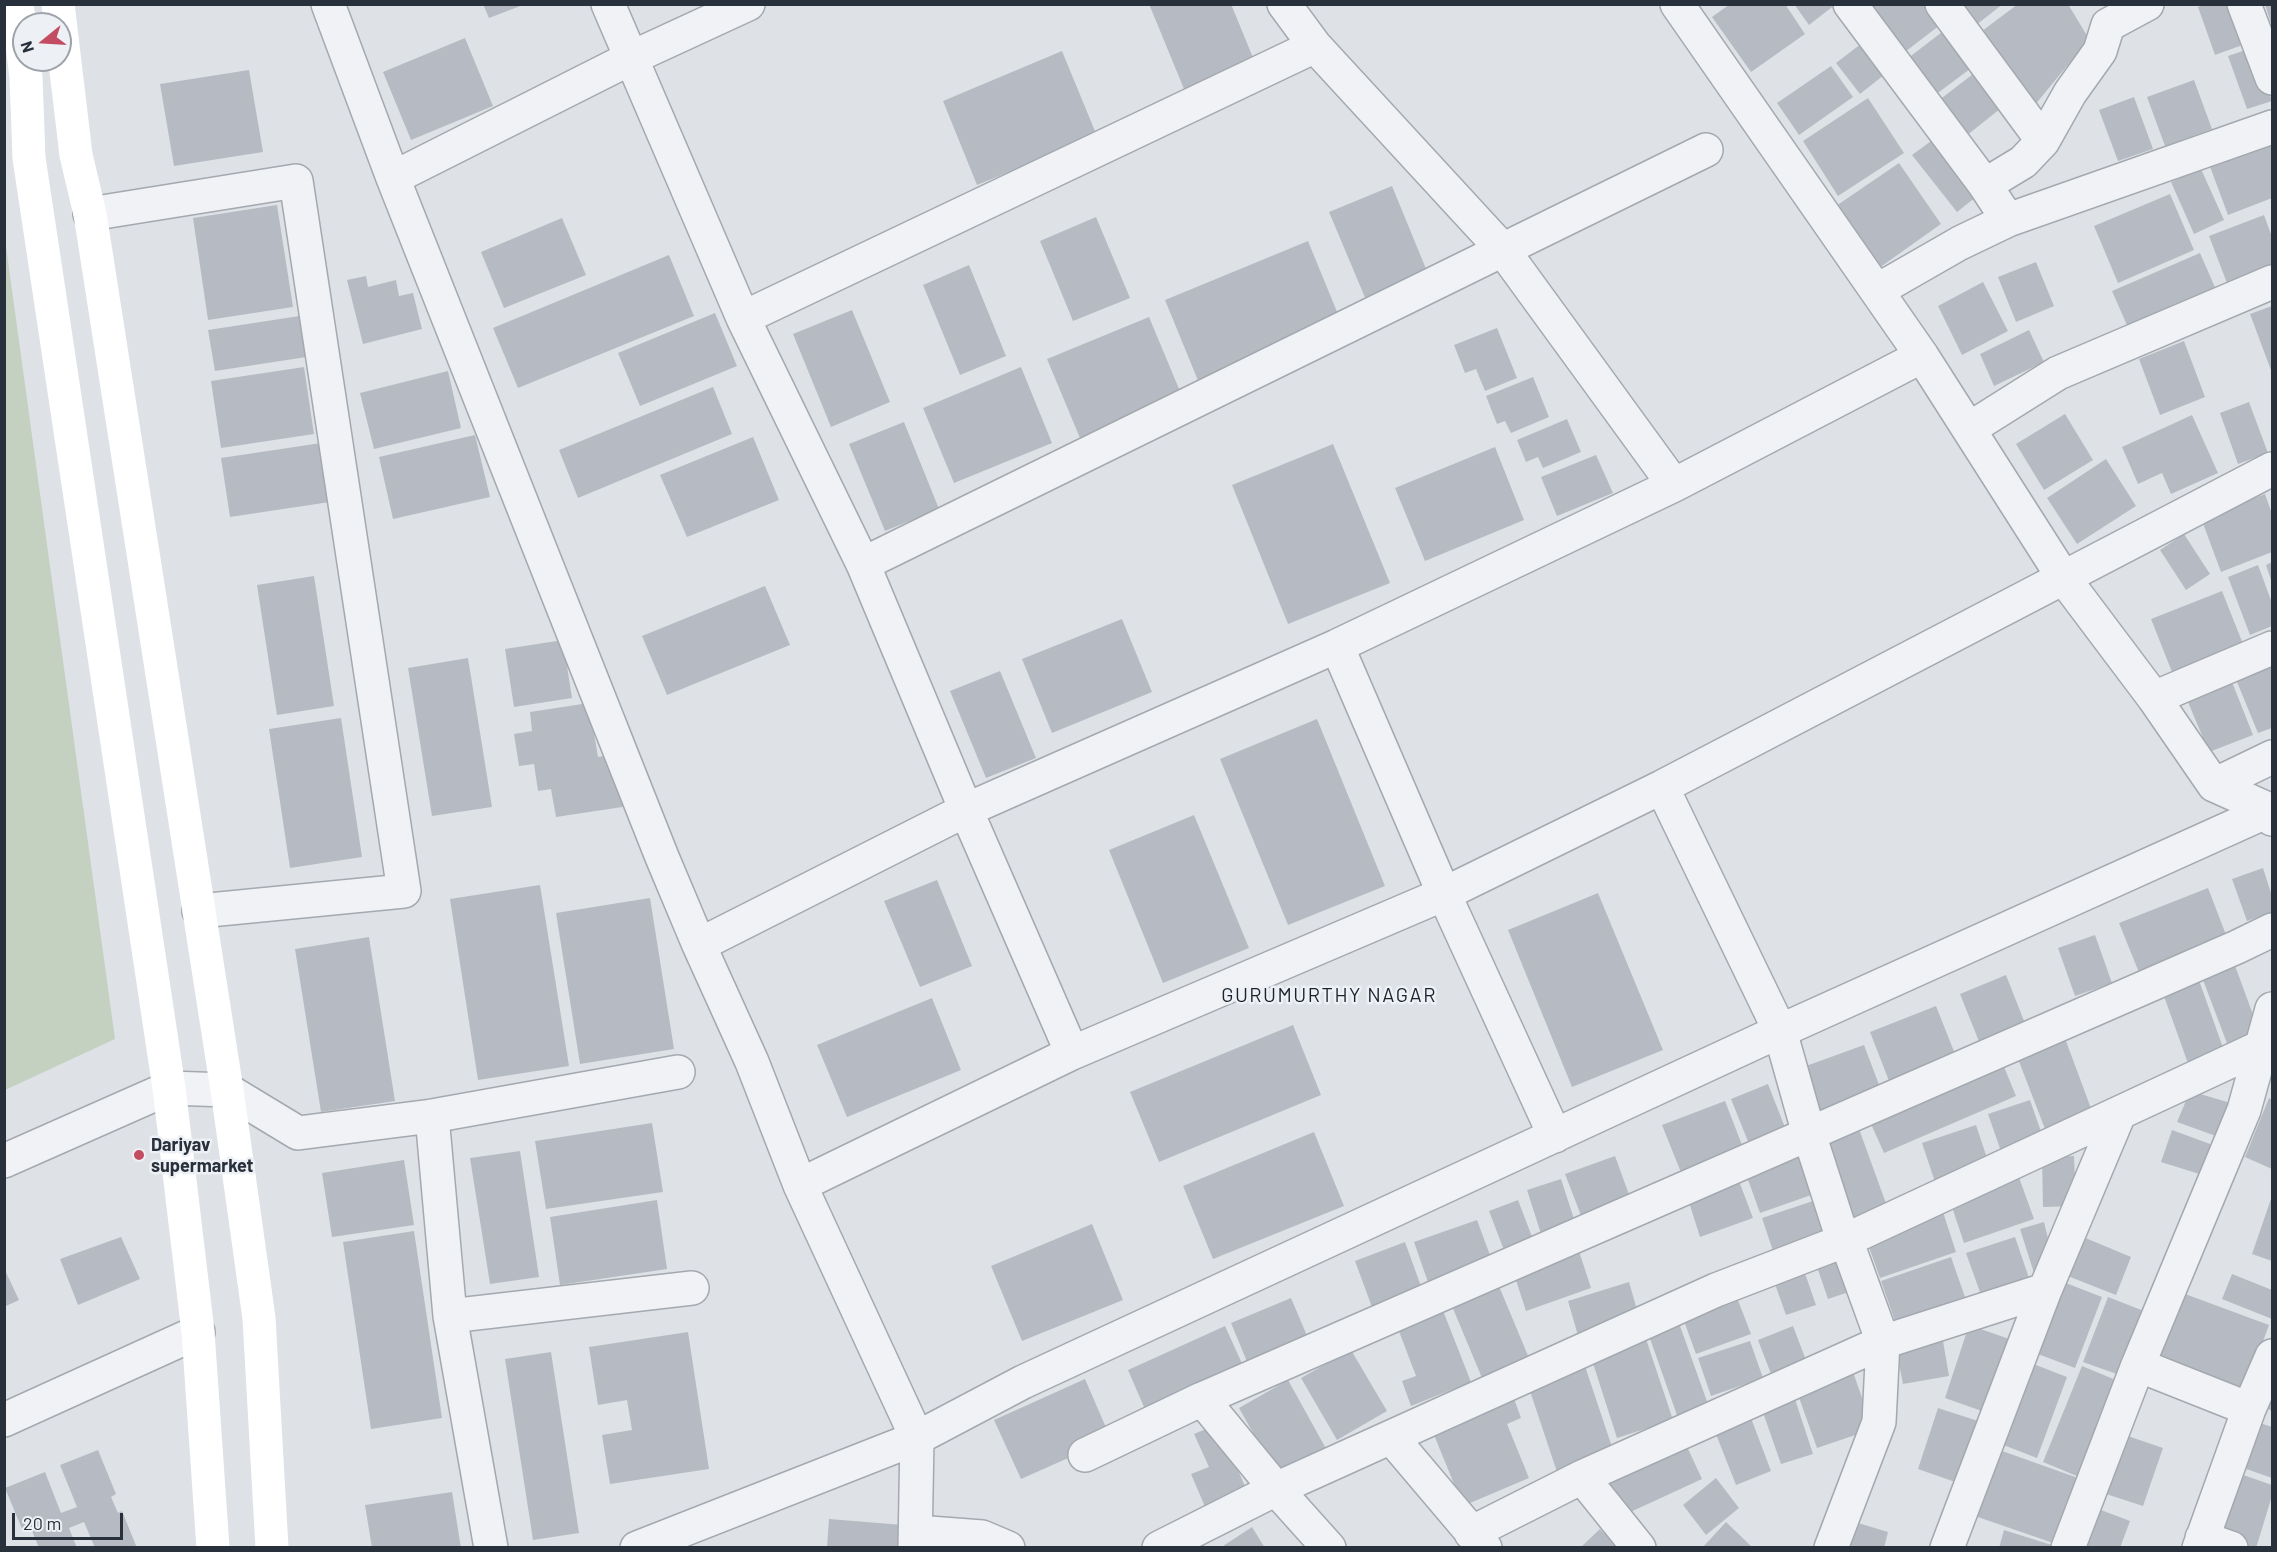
<!DOCTYPE html>
<style>
body{margin:0}
#map{position:relative;width:2277px;height:1552px;overflow:hidden;background:#dee2e6;font-family:Barlow,sans-serif}
canvas{display:block}
.frame{position:absolute;inset:0;border:6px solid #28303c;pointer-events:none}
.north{position:absolute;left:12px;top:12px;width:60px;height:60px;box-sizing:border-box;background:#edf0f4;border:2px solid #9ea3aa;border-radius:50%;rotate:252deg;font-size:16px;font-weight:700;line-height:24px;text-align:center;color:#28303c}
.north::after{content:'';display:block;margin:auto;width:21px;height:27px;background:#c34c63;clip-path:polygon(50% 0,100% 100%,50% 72%,0 100%)}
.scale{position:absolute;left:12px;top:1513px;width:111px;height:27px;box-sizing:border-box;border:3px solid #28303c;border-top:0;padding-left:8px;font-size:18px;line-height:21px;white-space:nowrap;color:#28303c;-webkit-text-stroke:4px #edf0f4;paint-order:stroke}
</style>
<div id="map">
<canvas width="2277" height="1552"></canvas>
<div class="frame"></div>
<div class="north">N</div>
<div class="scale">20 m</div>
</div>
<script>
const ctx = document.querySelector('canvas').getContext('2d');
ctx.lineJoin = 'round';
function fill(path, color) {
  ctx.fillStyle = color;
  ctx.fill(path, 'evenodd');
}
function shape(rows) {
  const path = new Path2D();
  for (const r of rows) {
    path.moveTo(r[0], r[1]);
    for (let i = 2; i < r.length; i += 2) path.lineTo(r[i], r[i + 1]);
  }
  return path;
}
function strokePath(path, color, width, dash) {
  ctx.strokeStyle = color;
  ctx.lineWidth = width;
  ctx.lineCap = dash ? 'butt' : 'round';
  ctx.setLineDash(dash || []);
  ctx.stroke(path);
}
function write(font, color, halo, rows, align = 'center') {
  ctx.font = font + ' Barlow,sans-serif';
  ctx.lineWidth = 5;
  ctx.setLineDash([]);
  ctx.textBaseline = 'middle';
  ctx.strokeStyle = halo;
  ctx.fillStyle = color;
  for (const [text, x, y, turn = 0] of rows) {
    ctx.save();
    ctx.translate(x, y);
    ctx.rotate((+turn || 0) * Math.PI / 180);
    ctx.textAlign = isNaN(turn) ? turn : align;
    if (halo) ctx.strokeText(text, 0, 0);
    ctx.fillText(text, 0, 0);
    ctx.restore();
  }
}
fill(shape([
 [4,232,115,1039,5,1090,4,1090]
]), '#c4d0c0');
fill(shape([
 [483,4,523,4,523,5,489,18],
 [1149,4,1231,4,1254,60,1184,89],
 [1730,4,1785,4,1805,34,1751,72,1712,17],
 [1794,4,1836,4,1809,25],
 [1857,4,1930,4,1944,22,1897,58],
 [1960,4,2003,4,1976,25],
 [2018,4,2068,4,2089,39,2030,111,1974,37],
 [2204,4,2234,4,2248,43,2215,55,2198,7],
 [2265,4,2272,4,2272,27],
 [1946,29,1974,66,1931,98,1903,62],
 [1870,37,1894,67,1860,94,1836,63],
 [465,38,493,106,411,140,383,72],
 [2254,47,2272,101,2247,109,2228,56],
 [1062,51,1097,136,977,185,943,101],
 [1831,66,1853,97,1799,135,1777,103],
 [249,70,263,152,174,166,160,84],
 [1973,74,2000,109,1961,140,1934,104],
 [2194,80,2212,129,2165,146,2147,97],
 [2134,97,2153,149,2118,161,2099,110],
 [1868,98,1904,153,1838,196,1803,141],
 [1938,136,1981,193,1957,212,1912,155],
 [2272,140,2272,198,2228,215,2209,164],
 [1899,163,1941,224,1879,268,1836,206],
 [2201,169,2224,220,2194,234,2171,182],
 [1392,186,1431,281,1369,307,1329,212],
 [2170,194,2194,250,2118,283,2094,226],
 [277,205,293,307,208,320,193,218],
 [2264,215,2272,237,2272,275,2230,291,2209,236],
 [1096,217,1130,298,1073,321,1040,241],
 [562,218,586,275,504,308,481,252],
 [1308,241,1342,324,1199,383,1165,300],
 [2200,253,2221,301,2133,339,2112,291],
 [669,255,694,316,518,388,493,328],
 [2036,262,2054,306,2016,322,1998,277],
 [969,265,1006,356,960,375,923,285],
 [366,276,368,287,396,280,399,296,413,293,422,329,363,344,347,280],
 [1983,282,2008,331,1962,355,1938,306],
 [2272,306,2272,373,2250,314],
 [852,310,890,402,831,427,793,334],
 [715,313,737,366,640,406,618,353],
 [306,315,313,356,215,371,208,330],
 [1149,317,1182,396,1080,438,1047,359],
 [1497,328,1517,378,1485,391,1476,369,1465,373,1454,345],
 [2029,330,2044,362,1994,386,1980,354],
 [2184,341,2205,397,2160,415,2139,359],
 [304,367,314,434,221,448,211,381],
 [1021,367,1052,443,954,483,923,408],
 [448,371,461,428,374,449,360,393],
 [1533,377,1549,417,1511,433,1505,421,1497,424,1486,396],
 [713,387,732,434,578,498,559,450],
 [2249,402,2268,453,2238,464,2220,413],
 [2065,414,2093,460,2044,490,2016,444],
 [2192,415,2218,473,2171,494,2162,473,2138,484,2122,447],
 [1567,419,1581,452,1543,468,1538,457,1526,462,1517,440],
 [904,422,939,509,885,531,849,444],
 [475,435,490,497,393,519,379,457],
 [753,437,779,500,687,537,660,475],
 [321,443,330,502,230,517,221,458],
 [1333,444,1390,583,1288,624,1232,485],
 [1495,447,1524,520,1425,561,1395,488],
 [1596,455,1613,493,1557,516,1541,477],
 [2106,459,2136,506,2077,544,2047,498],
 [2265,494,2272,514,2272,552,2221,572,2201,518],
 [2184,534,2210,574,2186,590,2160,550],
 [2272,562,2272,583,2266,565],
 [2258,565,2272,603,2272,626,2250,635,2228,577],
 [314,576,334,706,277,715,257,585],
 [765,586,790,645,667,695,642,636],
 [2222,591,2245,649,2174,677,2151,619],
 [1122,619,1152,692,1052,733,1022,659],
 [563,640,572,698,514,707,505,649],
 [468,658,492,807,432,816,408,668],
 [2272,663,2272,728,2258,733,2235,677],
 [1000,671,1036,758,986,778,950,691],
 [2230,677,2253,735,2209,752,2185,695],
 [589,703,598,757,621,753,629,806,556,817,551,789,538,791,534,764,519,766,514,734,532,731,530,712],
 [341,718,362,857,290,868,269,729],
 [1317,719,1385,886,1288,925,1220,759],
 [1194,815,1249,948,1163,983,1109,850],
 [2263,868,2272,896,2272,912,2247,921,2232,879],
 [937,880,972,966,920,987,884,901],
 [540,885,569,1066,478,1080,450,899],
 [2208,888,2228,940,2140,975,2119,923],
 [1598,893,1663,1050,1572,1087,1508,930],
 [650,898,674,1049,580,1064,556,913],
 [2095,935,2112,983,2075,996,2058,948],
 [369,937,395,1101,321,1112,295,949],
 [2233,960,2260,1034,2228,1046,2200,972],
 [2196,972,2226,1056,2190,1069,2160,985],
 [2006,975,2028,1031,1982,1049,1960,994],
 [932,998,961,1070,847,1117,817,1045],
 [1936,1006,1957,1059,1891,1086,1870,1032],
 [1293,1025,1321,1095,1159,1162,1130,1092],
 [2063,1033,2092,1111,2045,1129,2015,1051],
 [1864,1045,1881,1090,1812,1115,1795,1070],
 [2000,1057,2016,1096,1884,1153,1867,1115],
 [1768,1084,1786,1130,1749,1144,1731,1099],
 [2190,1091,2241,1106,2227,1140,2177,1122],
 [2269,1098,2272,1100,2272,1169,2245,1157],
 [2030,1100,2045,1143,2003,1157,1988,1114],
 [1725,1101,1744,1150,1682,1175,1662,1125],
 [652,1123,663,1192,546,1209,535,1141],
 [1976,1125,1991,1170,1937,1188,1922,1143],
 [1858,1126,1888,1209,1844,1225,1814,1142],
 [2172,1130,2221,1148,2212,1178,2161,1162],
 [1314,1132,1344,1206,1213,1259,1183,1186],
 [520,1151,539,1277,490,1284,470,1158],
 [1803,1154,1817,1193,1760,1213,1746,1174],
 [1615,1156,1631,1200,1582,1218,1565,1174],
 [2074,1156,2076,1206,2043,1207,2042,1157],
 [404,1160,414,1225,332,1237,322,1173],
 [2017,1172,2034,1219,1964,1243,1948,1195],
 [1561,1179,1576,1225,1542,1237,1527,1190],
 [1739,1181,1753,1218,1700,1237,1688,1199],
 [2272,1196,2272,1261,2252,1254],
 [657,1200,667,1269,560,1285,550,1217],
 [1518,1200,1534,1242,1505,1253,1489,1211],
 [1813,1201,1825,1236,1774,1254,1762,1218],
 [1942,1209,1956,1252,1880,1278,1865,1236],
 [1477,1220,1494,1266,1430,1288,1414,1242],
 [2044,1222,2054,1263,2034,1273,2020,1229],
 [1092,1224,1123,1300,1022,1341,991,1266],
 [414,1231,442,1418,371,1429,343,1242],
 [2076,1234,2131,1257,2116,1295,2060,1273],
 [121,1237,140,1279,78,1305,60,1259],
 [2015,1237,2029,1278,1981,1295,1966,1253],
 [1405,1242,1426,1300,1376,1318,1355,1261],
 [1577,1245,1591,1288,1526,1311,1512,1268],
 [1844,1256,1855,1290,1828,1299,1816,1264],
 [1951,1257,1965,1297,1895,1321,1881,1281],
 [1801,1262,1816,1305,1786,1315,1771,1273],
 [4,1268,19,1300,4,1307],
 [2232,1274,2272,1290,2272,1319,2222,1299],
 [1496,1279,1529,1358,1482,1378,1449,1299],
 [2058,1280,2102,1297,2075,1368,2030,1351],
 [1629,1282,1640,1320,1579,1339,1568,1301],
 [1734,1290,1751,1334,1696,1354,1680,1310],
 [2177,1291,2269,1325,2243,1396,2151,1361],
 [2108,1297,2149,1313,2125,1377,2083,1362],
 [1291,1298,1308,1338,1248,1364,1231,1323],
 [1442,1308,1471,1382,1411,1406,1402,1381,1416,1376,1397,1326],
 [1679,1323,1709,1407,1678,1418,1648,1333],
 [1969,1325,2018,1342,1993,1415,1945,1398],
 [1225,1326,1245,1370,1147,1414,1128,1370],
 [1793,1326,1806,1360,1771,1374,1758,1340],
 [688,1332,709,1469,610,1484,602,1435,632,1430,627,1400,598,1405,589,1347],
 [1942,1335,1949,1376,1903,1384,1895,1343],
 [1646,1339,1673,1420,1617,1438,1591,1357],
 [1750,1341,1763,1378,1711,1396,1698,1358],
 [1351,1350,1387,1411,1337,1440,1301,1378],
 [551,1352,579,1533,533,1540,505,1359],
 [2023,1360,2067,1377,2037,1458,1993,1441],
 [1585,1366,1614,1453,1557,1472,1528,1385],
 [2082,1366,2123,1383,2084,1479,2043,1462],
 [1853,1372,1873,1429,1817,1448,1797,1392],
 [1085,1379,1111,1439,1021,1479,994,1420],
 [1288,1380,1329,1454,1280,1481,1239,1408],
 [2272,1384,2272,1411,2263,1406],
 [1793,1393,1813,1454,1781,1464,1760,1404],
 [1513,1396,1521,1418,1507,1424,1529,1478,1463,1506,1432,1430],
 [1938,1408,1978,1421,1958,1483,1918,1469],
 [1748,1410,1771,1471,1736,1485,1712,1424],
 [2251,1420,2272,1427,2272,1478,2235,1465],
 [1218,1424,1247,1491,1206,1509,1191,1474,1209,1467,1194,1434],
 [2122,1434,2163,1448,2143,1506,2103,1493],
 [1683,1438,1702,1479,1624,1515,1605,1474],
 [1991,1447,2078,1478,2056,1544,1969,1514],
 [98,1450,116,1494,111,1497,118,1513,122,1511,137,1548,95,1548,84,1522,69,1528,77,1548,39,1548,30,1526,22,1529,5,1488,45,1472,61,1513,77,1507,60,1465],
 [2232,1471,2272,1485,2272,1496,2256,1548,2243,1548,2211,1537],
 [1716,1478,1739,1508,1706,1535,1683,1505],
 [452,1492,461,1548,372,1548,365,1505],
 [2093,1507,2130,1521,2120,1548,2078,1548],
 [829,1519,903,1525,901,1548,827,1548],
 [1845,1519,1888,1532,1884,1548,1836,1548],
 [1726,1522,1753,1548,1702,1548],
 [1252,1527,1265,1548,1220,1548],
 [1600,1529,1618,1548,1580,1548],
 [2004,1530,2058,1547,2058,1548,1999,1548]
]), '#b6bbc3');
const street = shape([
 [328,4,393,178,662,857,699,945,752,1062,800,1185,917,1438,915,1548],
 [608,4,743,318,863,564,966,810,1072,1053],
 [1284,4,1315,46,1503,250,1674,485],
 [1677,4,1922,356,2063,577,2154,698,2214,785,2270,810,2272,819],
 [1850,4,1985,185,2008,220],
 [1942,4,2043,141],
 [2244,4,2272,78],
 [393,178,631,58,748,4],
 [1985,185,2023,162,2043,141,2070,93,2100,51,2108,25,2147,4],
 [90,214,296,181,404,891,199,911],
 [1878,290,1960,243,2008,220,2272,127],
 [743,318,1315,46],
 [1969,429,2058,373,2272,282],
 [863,564,1706,150],
 [1337,646,1444,894,1555,1136],
 [2154,698,2272,648],
 [2214,785,2272,757],
 [1662,787,1780,1031,1809,1134,1838,1224,1846,1240,1883,1342,1879,1422,1831,1548],
 [699,945,966,810,1337,646,1674,485,1922,356],
 [432,1116,450,1316,491,1548],
 [4,1161,169,1088,227,1090,298,1133,432,1116,678,1072],
 [800,1185,1072,1053,1444,894,1662,787,2272,469],
 [450,1316,692,1288],
 [2138,1365,2249,1409],
 [4,1420,198,1332],
 [1391,1437,1485,1548],
 [1085,1455,1202,1399],
 [1582,1477,1639,1548],
 [916,1532,982,1537,1008,1548],
 [1471,1533,1582,1477,1883,1342,2045,1290],
 [2202,1538,2231,1548],
 [637,1548,917,1438,1023,1382,1780,1031,2270,810],
 [1159,1548,1276,1489,1716,1290,1846,1240,2263,1046],
 [1329,1548,1276,1489,1202,1399,2237,947,2272,930],
 [1947,1548,2045,1290,2119,1114],
 [2068,1548,2138,1365,2244,1110,2272,1009],
 [2199,1548,2249,1409,2272,1356]
]);
strokePath(street, '#a4a9b0', 36);
strokePath(street, '#f0f2f5', 33);
strokePath(shape([
 [17,4,26,77,29,158,169,1088,198,1332,213,1548],
 [58,4,76,155,90,214,227,1090,259,1318,272,1548]
]), '#fff', 33);
for (const [x, y, r, color] of [
 [139,1155,6,"#c34c63"]
]) {
  const dot = new Path2D();
  dot.arc(x, y, r, 0, 2 * Math.PI);
  ctx.fillStyle = color;
  ctx.fill(dot);
  strokePath(dot, '#edf0f4', 2);
}
write('bold 18px', '#28303c', '#edf0f4', [
 ["Dariyav",151,1145],
 ["supermarket",151,1166]
], 'left');
ctx.letterSpacing = '1.5px';
write('20px', '#1b222d', '#edf0f4', [
 ["GURUMURTHY NAGAR",1329,995]
]);
ctx.letterSpacing = '0px';
</script>
